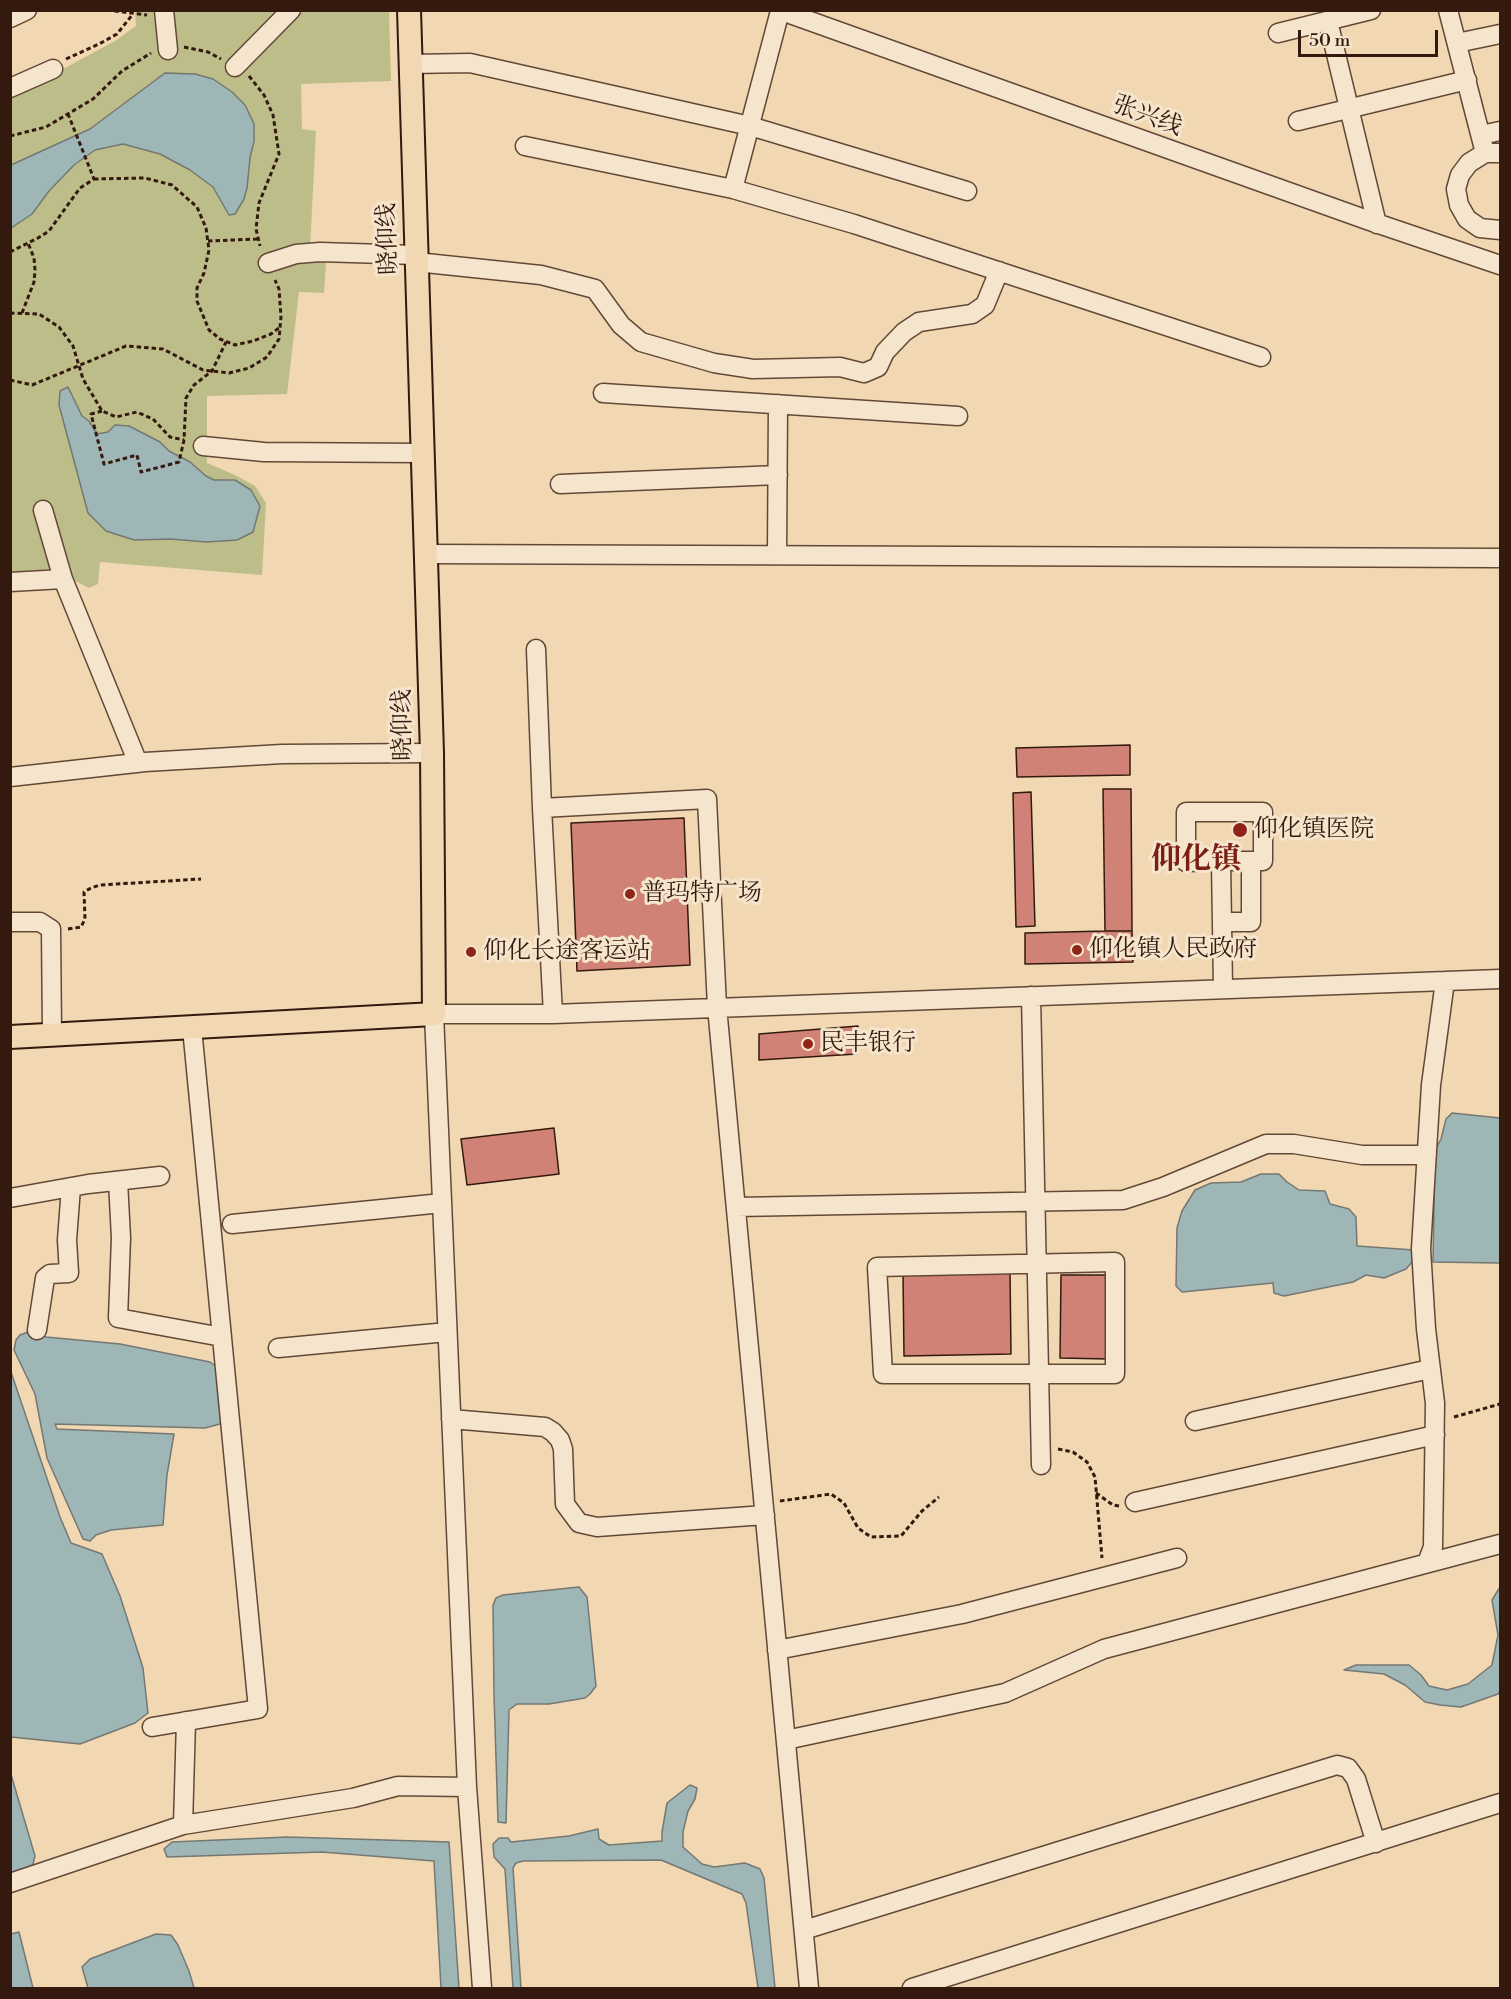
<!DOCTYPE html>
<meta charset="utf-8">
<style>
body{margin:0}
#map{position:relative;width:1511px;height:1999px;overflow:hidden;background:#f1d7b2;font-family:"Libre Bodoni",serif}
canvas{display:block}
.frame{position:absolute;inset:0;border:12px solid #34190e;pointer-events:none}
.scale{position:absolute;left:1298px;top:30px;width:140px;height:27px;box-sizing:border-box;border:3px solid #34190e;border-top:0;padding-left:8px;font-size:18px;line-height:21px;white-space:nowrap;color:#34190e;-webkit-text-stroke:4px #f6e5cd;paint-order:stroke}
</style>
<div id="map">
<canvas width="1511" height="1999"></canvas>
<div class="frame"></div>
<div class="scale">50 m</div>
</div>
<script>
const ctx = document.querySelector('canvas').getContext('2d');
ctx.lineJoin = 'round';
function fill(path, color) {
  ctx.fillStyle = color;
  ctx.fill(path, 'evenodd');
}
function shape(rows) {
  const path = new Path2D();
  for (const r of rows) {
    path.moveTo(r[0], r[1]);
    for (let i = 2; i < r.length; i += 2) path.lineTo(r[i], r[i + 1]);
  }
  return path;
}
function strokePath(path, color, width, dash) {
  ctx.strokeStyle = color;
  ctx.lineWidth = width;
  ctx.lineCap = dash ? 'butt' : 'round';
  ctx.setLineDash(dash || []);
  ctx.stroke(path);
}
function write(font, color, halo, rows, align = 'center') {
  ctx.font = font + ' "Libre Bodoni","Noto Serif SC",serif';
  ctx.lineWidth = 6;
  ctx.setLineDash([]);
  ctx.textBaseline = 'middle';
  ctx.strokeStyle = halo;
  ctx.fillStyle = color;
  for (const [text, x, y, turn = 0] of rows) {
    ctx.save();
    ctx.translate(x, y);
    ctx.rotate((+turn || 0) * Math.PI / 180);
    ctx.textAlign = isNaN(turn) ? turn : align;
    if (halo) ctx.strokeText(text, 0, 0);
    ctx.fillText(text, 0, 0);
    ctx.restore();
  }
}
fill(shape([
 [135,11,389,11,391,81,301,84,302,129,316,131,310,249,327,249,324,293,299,292,287,394,207,396,207,463,235,475,255,486,266,503,262,575,100,562,98,584,89,588,70,578,71,567,11,573,10,93,63,69,115,41,136,26]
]), '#bdbd8a');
const water = shape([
 [165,73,195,74,213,79,232,92,245,105,254,124,254,141,250,158,247,188,244,199,235,214,229,215,213,187,190,170,160,154,123,144,95,150,74,165,49,191,32,214,11,228,11,165,90,129,165,73],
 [68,387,82,416,89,421,97,434,108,432,115,425,129,426,160,442,169,451,190,462,206,476,214,480,235,480,251,490,260,506,253,532,237,540,206,542,171,539,134,540,106,531,88,513,59,405,60,391,68,387],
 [1452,1113,1500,1118,1500,1263,1433,1262,1435,1150,1441,1139,1446,1119,1452,1113],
 [1261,1174,1279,1174,1287,1182,1299,1190,1325,1191,1330,1204,1349,1209,1356,1217,1357,1246,1414,1250,1415,1255,1412,1262,1406,1269,1384,1278,1366,1275,1353,1282,1284,1296,1274,1293,1273,1283,1182,1292,1176,1286,1177,1228,1182,1211,1195,1190,1211,1183,1241,1182,1261,1174],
 [28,1332,46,1337,120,1344,210,1362,220,1369,223,1414,220,1424,205,1428,55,1424,57,1429,174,1434,167,1475,163,1525,111,1530,96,1535,90,1541,83,1539,47,1458,35,1394,14,1350,16,1340,20,1335,28,1332],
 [10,1369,60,1517,71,1543,102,1554,120,1596,143,1668,148,1713,135,1723,80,1744,11,1737,10,1369],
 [579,1587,587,1597,596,1686,590,1694,585,1698,549,1704,517,1704,509,1710,506,1823,498,1822,494,1695,493,1605,496,1598,503,1595,579,1587],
 [1500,1587,1500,1691,1498,1694,1461,1707,1440,1705,1425,1702,1405,1685,1384,1674,1344,1670,1356,1665,1409,1665,1421,1675,1429,1686,1447,1690,1468,1684,1492,1665,1498,1635,1492,1600,1500,1587],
 [10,1771,35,1856,33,1864,24,1872,10,1876,10,1771],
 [690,1785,697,1788,695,1799,688,1811,683,1832,683,1847,702,1864,714,1867,745,1863,760,1869,764,1878,775,1988,758,1988,746,1903,742,1894,661,1860,523,1861,516,1863,513,1868,521,1988,513,1988,505,1869,494,1857,493,1844,499,1838,508,1838,511,1842,569,1836,598,1829,599,1839,609,1845,662,1841,662,1832,667,1803,690,1785],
 [288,1837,449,1842,459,1988,441,1988,434,1861,322,1852,167,1857,164,1849,172,1842,288,1837],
 [19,1932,33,1988,11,1988,11,1934,19,1932],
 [156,1934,171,1935,178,1945,189,1971,194,1988,88,1988,82,1967,90,1959,156,1934]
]);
fill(water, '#9eb7b6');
strokePath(water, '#747873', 1.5);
const building = shape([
 [1130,745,1130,775,1017,777,1016,748,1130,745],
 [1103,789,1131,789,1132,931,1105,931,1103,789],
 [1031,792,1035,926,1016,927,1013,793,1031,792],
 [684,818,690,965,577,971,571,823,684,818],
 [1105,931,1132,931,1133,962,1025,964,1025,933,1105,931],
 [858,1026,857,1054,759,1060,759,1034,858,1026],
 [554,1128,559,1174,467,1185,461,1139,554,1128],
 [1010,1271,1011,1354,904,1356,903,1274,1010,1271],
 [1061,1275,1108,1275,1108,1359,1060,1358,1061,1275]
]);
fill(building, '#cf8275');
strokePath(building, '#34190e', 1.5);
const minor = shape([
 [164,10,168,50],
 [779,10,1370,221,1500,265],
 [1448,10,1485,153],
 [10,18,27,10],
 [1328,21,1377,224],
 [1278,33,1371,10],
 [1457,43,1500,34],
 [410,64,470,63,750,126,967,191],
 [235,67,291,10],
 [10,88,53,69],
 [1298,121,1467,80],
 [1481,135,1500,131],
 [525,146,733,189,854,224,1261,357],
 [1500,153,1485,153,1469,163,1460,175,1456,189,1459,205,1467,219,1480,228,1500,230],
 [733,189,780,11],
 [416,262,541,275,595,289,621,325,641,342,714,363,753,369,840,367,864,373,878,367,885,352,904,332,919,322,972,314,985,305,999,271],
 [268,263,296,254,320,252,416,255],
 [603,393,958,416],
 [203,446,264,452,422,453],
 [560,484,778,475],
 [43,510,63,579,138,763],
 [426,554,1500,558],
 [777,555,778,404],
 [10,582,63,579],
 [536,649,542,808],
 [10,777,145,762,282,754,432,753],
 [1221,861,1186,862,1186,812,1263,812,1263,861,1221,861,1223,989],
 [10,922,40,922,51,929,52,1035],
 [1222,922,1251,922,1251,861],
 [1031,996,1041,1465],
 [553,1014,542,808,707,799,717,1007,809,1988],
 [118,1181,121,1238,118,1318,222,1337],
 [10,1198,88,1184,160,1176],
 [736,1207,1123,1200,1163,1187,1266,1144,1294,1144,1362,1155,1427,1155],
 [232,1224,442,1203],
 [1115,1262,1115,1374,883,1374,877,1267,1115,1262],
 [37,1330,45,1278,50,1274,69,1273,67,1240,71,1187],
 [278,1348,447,1332],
 [451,1419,545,1427,553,1432,560,1440,563,1449,565,1504,579,1523,597,1527,765,1515],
 [1195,1421,1430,1369],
 [1135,1502,1435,1435],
 [1427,1563,1433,1547,1435,1403,1426,1329,1421,1249,1431,1085,1445,981],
 [777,1650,962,1614,1177,1558],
 [152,1727,258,1709,192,1028],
 [786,1740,1005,1693,1104,1649,1500,1544],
 [183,1825,186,1721],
 [10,1883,183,1825,353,1798,398,1786,467,1787],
 [804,1930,1337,1765,1348,1768,1356,1779,1376,1843],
 [482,1988,467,1787,434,1014,553,1014,1500,979],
 [912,1988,1500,1803]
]);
const major = shape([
 [10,1037,434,1014,432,753,409,10]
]);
strokePath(minor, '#634837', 21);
strokePath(major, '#34190e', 26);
strokePath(shape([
 [107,10,147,15],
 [184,47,208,52,221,59],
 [66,59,99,44,117,34,133,14],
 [249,76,264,95,273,115,279,154,259,203,256,229,260,246],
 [10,136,46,127,93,99,122,71,151,53],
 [94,179,145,178,172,185,197,207,206,228,209,250,204,273,197,288,197,301,209,330,220,339,235,345,253,341,271,334,280,327],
 [208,241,257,239],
 [10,252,38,238,49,231,80,188,94,179,68,114],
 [10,313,39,314,59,327,73,346,83,379,102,411,116,417,137,412,153,419,170,437,184,440],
 [22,313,34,282,35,270,34,258,28,243],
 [10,380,32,385,126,346,163,349,203,370,229,373,249,368,267,357,279,339,281,317,279,289,275,280],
 [102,411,91,414,104,464,137,455,141,472,179,462,184,440,186,398,194,385,212,371,226,342],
 [68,929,81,927,85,919,84,892,91,888,100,885,201,879],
 [1454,1417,1500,1404],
 [1058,1449,1073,1452,1087,1462,1095,1477,1102,1558],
 [1096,1493,1113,1505,1119,1506],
 [780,1501,831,1494,844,1503,858,1528,871,1537,901,1536,922,1511,939,1497]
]), '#34190e', 3, [4.5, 3]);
strokePath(minor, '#f6e5cd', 18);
strokePath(major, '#f1d7b2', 22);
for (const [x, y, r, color] of [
 [1240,830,8,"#8f2418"],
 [630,894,6,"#8f2418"],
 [1077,950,6,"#8f2418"],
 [471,952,6,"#8f2418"],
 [808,1044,6,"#8f2418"]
]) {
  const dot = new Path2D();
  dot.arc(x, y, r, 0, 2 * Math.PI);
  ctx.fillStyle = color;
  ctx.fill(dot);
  strokePath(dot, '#f6e5cd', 2);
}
write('24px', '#34190e', '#f6e5cd', [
 ["张兴线",1147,117,20],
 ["晓仰线",389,239,-92],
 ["晓仰线",404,725,-91]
]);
write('24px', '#34190e', '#f6e5cd', [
 ["仰化镇医院",1254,830],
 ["普玛特广场",642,894],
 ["仰化镇人民政府",1089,950],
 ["仰化长途客运站",483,952],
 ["民丰银行",820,1044]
], 'left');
write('bold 30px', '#7a1f14', '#f6e5cd', [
 ["仰化镇",1196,861]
]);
</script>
